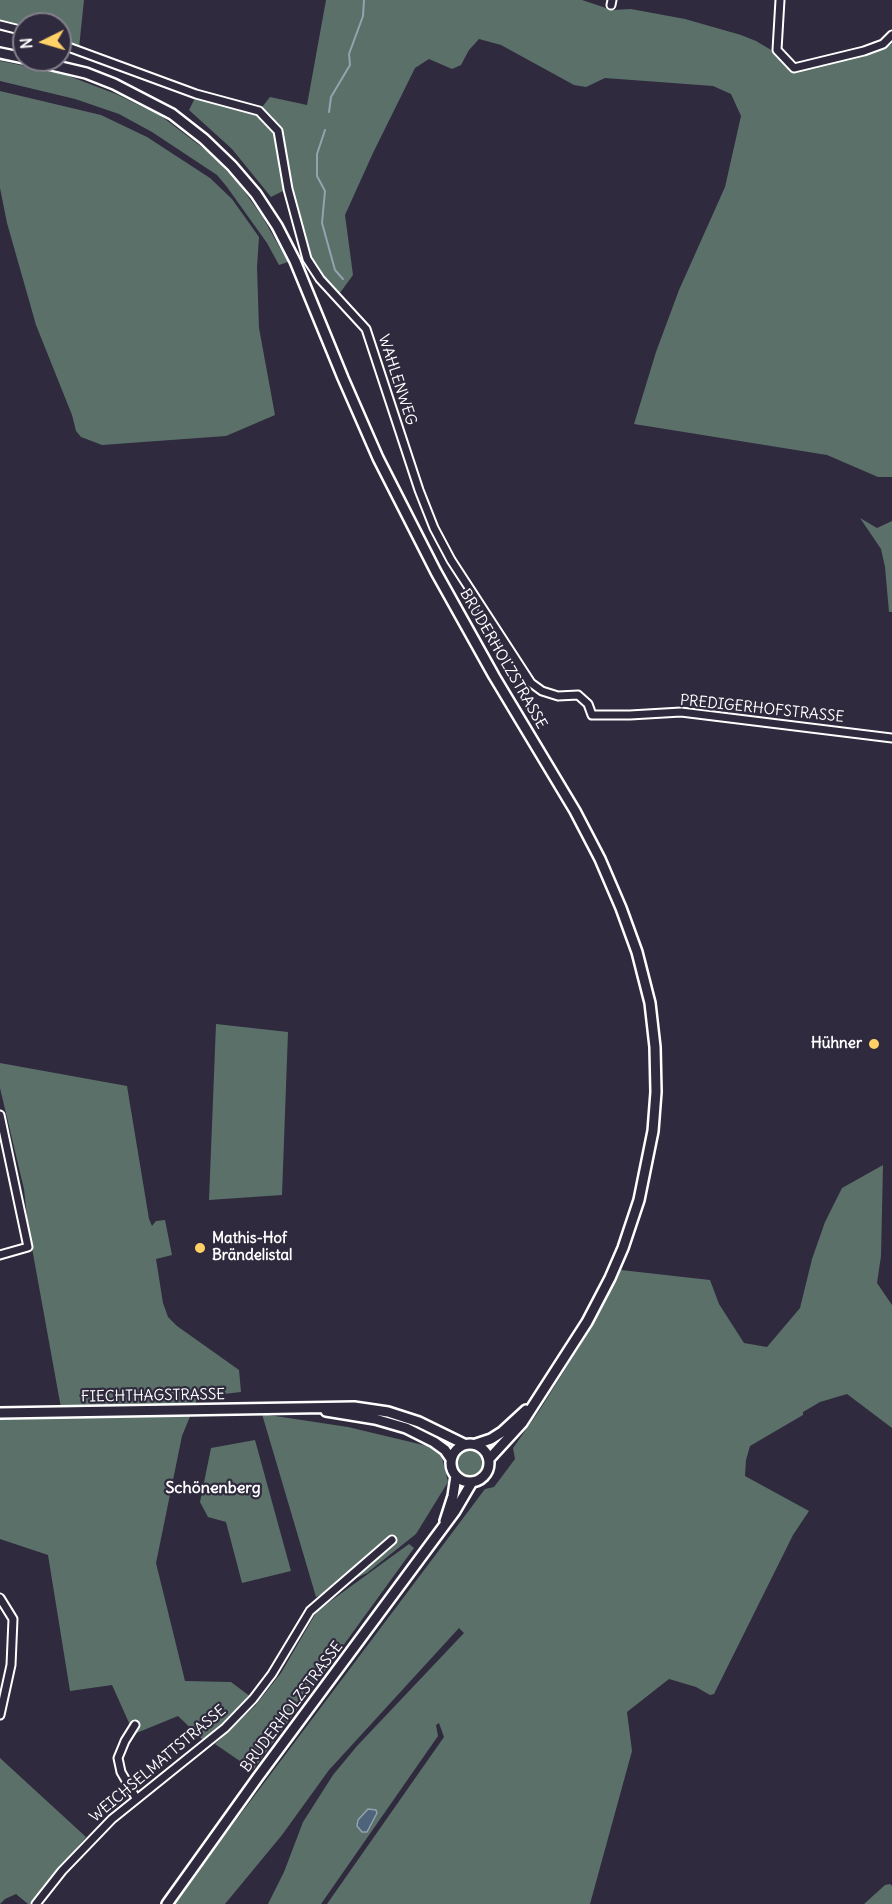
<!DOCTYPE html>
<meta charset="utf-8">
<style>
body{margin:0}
#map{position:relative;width:892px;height:1904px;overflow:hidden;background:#2f2a3d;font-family:Delius,sans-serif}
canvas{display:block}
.north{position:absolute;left:12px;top:12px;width:60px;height:60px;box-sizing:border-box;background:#2f2a3d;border:2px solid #827f8b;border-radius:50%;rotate:265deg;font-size:16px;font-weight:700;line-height:24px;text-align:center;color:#fff}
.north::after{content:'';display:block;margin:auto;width:21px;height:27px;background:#ffd166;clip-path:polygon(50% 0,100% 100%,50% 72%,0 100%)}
</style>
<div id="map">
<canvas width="892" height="1904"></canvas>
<div class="north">N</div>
</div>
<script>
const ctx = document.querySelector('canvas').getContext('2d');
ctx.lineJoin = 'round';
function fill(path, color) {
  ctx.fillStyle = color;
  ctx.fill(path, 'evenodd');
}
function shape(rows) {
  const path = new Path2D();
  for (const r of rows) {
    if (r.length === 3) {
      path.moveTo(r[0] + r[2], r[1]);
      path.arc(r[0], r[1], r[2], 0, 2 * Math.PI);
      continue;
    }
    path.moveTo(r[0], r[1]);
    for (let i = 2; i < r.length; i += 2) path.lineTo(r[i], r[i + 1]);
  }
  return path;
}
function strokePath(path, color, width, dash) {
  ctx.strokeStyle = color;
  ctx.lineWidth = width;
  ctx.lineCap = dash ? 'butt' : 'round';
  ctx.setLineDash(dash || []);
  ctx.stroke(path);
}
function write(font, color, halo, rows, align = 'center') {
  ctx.font = font + ' Delius,sans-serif';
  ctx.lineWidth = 4.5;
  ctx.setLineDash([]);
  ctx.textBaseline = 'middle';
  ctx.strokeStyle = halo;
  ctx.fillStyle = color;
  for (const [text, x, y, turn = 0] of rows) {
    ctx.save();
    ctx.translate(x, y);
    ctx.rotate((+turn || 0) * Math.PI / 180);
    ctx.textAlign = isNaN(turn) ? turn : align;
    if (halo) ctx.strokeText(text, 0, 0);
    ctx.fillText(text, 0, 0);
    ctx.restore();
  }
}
fill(shape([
 [0,0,84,0,79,48,60,42,60,24,24,24,24,31,0,25],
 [326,0,582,0,612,10,631,9,685,19,741,35,756,41,778,54,794,72,874,53,892,44,892,477,878,477,827,455,634,424,656,352,679,290,725,187,741,116,731,94,713,86,605,78,586,87,574,85,501,45,479,39,469,50,461,65,452,69,429,59,415,68,373,153,345,215,353,275,337,297,307,259,287,189,271,197,232,149,189,110,196,96,259,111,270,97,307,105],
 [0,61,61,73,116,94,161,116,211,154,239,184,262,216,288,262,279,265,267,243,227,187,217,175,152,132,119,114,75,99,0,81],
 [0,91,101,115,147,137,210,178,232,199,259,237,257,267,259,328,275,415,226,436,102,445,81,437,76,431,72,415,36,325,7,223,0,188],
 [860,518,877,528,892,521,892,612,889,612,885,567,881,549],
 [216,1024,288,1032,282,1195,209,1200],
 [0,1063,127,1086,149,1219,152,1226,156,1221,165,1220,172,1255,156,1259,163,1303,168,1317,177,1326,239,1370,241,1392,198,1397,182,1436,156,1563,185,1681,231,1682,251,1697,226,1724,203,1740,178,1716,134,1734,112,1685,70,1691,48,1555,0,1539,0,1416,63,1419,28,1226,24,1189,0,1088],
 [883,1165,881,1256,877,1283,892,1305,892,1428,847,1394,820,1402,803,1412,803,1415,750,1446,746,1460,745,1476,809,1511,793,1535,714,1694,710,1695,696,1687,669,1679,627,1712,632,1751,590,1904,327,1904,444,1737,439,1723,436,1725,438,1736,321,1904,268,1904,284,1872,303,1822,333,1775,357,1746,464,1633,459,1628,329,1770,282,1835,225,1904,173,1904,485,1489,494,1487,515,1459,513,1448,539,1411,591,1328,621,1270,710,1280,719,1304,744,1343,767,1347,800,1308,812,1259,825,1222,842,1188],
 [262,1414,348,1427,440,1449,448,1482,416,1534,367,1573,316,1597],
 [255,1440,291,1571,242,1583,226,1522,208,1517,200,1502,211,1448],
 [470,1462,14],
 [409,1544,414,1548,253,1770,215,1744,255,1706,281,1673,317,1611],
 [0,1758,86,1837,57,1871,32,1904,28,1904,16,1894,5,1899,0,1904],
 [890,1884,892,1886,892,1904,864,1904,885,1885]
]), '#5b7069');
const water = shape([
 [368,1809,376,1810,377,1813,367,1832,362,1832,357,1826,358,1820,368,1809]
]);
fill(water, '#4e647a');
strokePath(water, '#95a2af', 1.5);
strokePath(shape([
 [329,112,331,97,350,65,349,54,363,16,364,0],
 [325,130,317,154,317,176,325,191,322,223,335,270,343,279]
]), '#95a2af', 2);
const street = shape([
 [780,0,777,50,794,68,864,51,883,44,892,35],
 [611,5,612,0],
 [0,25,24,31],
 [60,44,196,94,259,111,278,131,288,189,307,259,320,279,366,329,419,490,434,528,451,560,531,683,542,691,558,696,578,695,588,704,592,715,630,715,681,712,892,738],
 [0,1115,28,1247,0,1255],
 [0,1598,13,1619,11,1665,0,1715],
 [135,1725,125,1741,118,1758,121,1772,136,1798],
 [36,1904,62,1871,112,1819,225,1728,253,1699,272,1674,310,1611,392,1540]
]);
const secondary = shape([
 [0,53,24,58],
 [31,60,86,73,114,84,172,114,204,139,232,166,256,194,277,226,295,261,343,378,378,458,436,572,494,676,575,811,600,859,621,908,637,952,650,1003,655,1047,656,1092,653,1131,639,1200,623,1248,610,1278,587,1322,522,1423,489,1459],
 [326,1411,375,1419,406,1428,434,1442,445,1450,451,1459],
 [0,1413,354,1407,388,1412,419,1422,464,1444],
 [470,1463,19],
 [476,1444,491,1439,502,1432,526,1410],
 [445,1521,453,1496,456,1476],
 [167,1904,258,1777,455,1511,472,1482]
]);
strokePath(street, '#fff', 11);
strokePath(secondary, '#fff', 14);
strokePath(street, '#2f2a3d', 7);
strokePath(secondary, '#2f2a3d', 9);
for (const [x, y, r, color] of [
 [874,1044,6,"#ffd166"],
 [200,1248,6,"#ffd166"]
]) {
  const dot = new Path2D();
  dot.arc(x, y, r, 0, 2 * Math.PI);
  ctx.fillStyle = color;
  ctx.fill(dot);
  strokePath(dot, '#2f2a3d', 2);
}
write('15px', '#fff', '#2f2a3d', [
 ["WAHLENWEG",397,380,72],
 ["BRUDERHOLZSTRASSE",503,659,60],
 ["PREDIGERHOFSTRASSE",762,709,6],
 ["FIECHTHAGSTRASSE",153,1396,-1],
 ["BRUDERHOLZSTRASSE",292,1707,-53],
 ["WEICHSELMATTSTRASSE",158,1764,-40]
]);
write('bold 15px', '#fff', '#2f2a3d', [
 ["Hühner",862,1044],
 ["Mathis-Hof",212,1239,"left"],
 ["Brändelistal",212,1256,"left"]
], 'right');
write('bold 16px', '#fff', '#2f2a3d', [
 ["Schönenberg",213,1488]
]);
</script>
